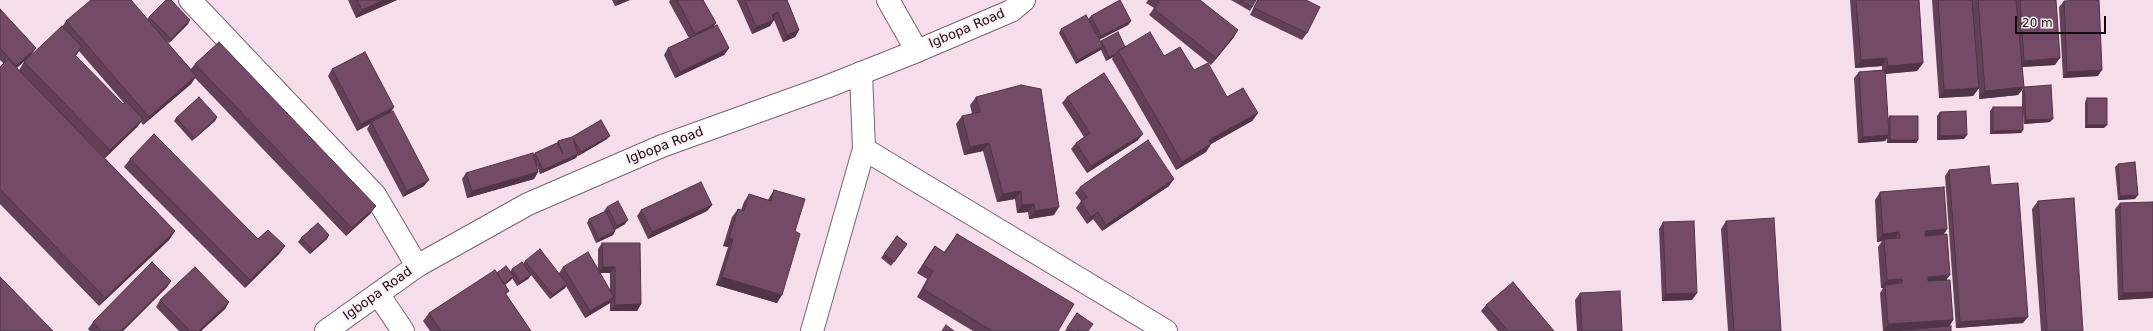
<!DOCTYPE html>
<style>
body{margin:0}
#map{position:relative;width:2153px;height:331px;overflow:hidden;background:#f5ddec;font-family:"DejaVu Sans",sans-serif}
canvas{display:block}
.scale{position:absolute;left:2015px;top:16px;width:91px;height:18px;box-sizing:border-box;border:2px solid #140c11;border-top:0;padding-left:5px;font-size:12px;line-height:14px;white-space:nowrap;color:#140c11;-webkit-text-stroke:3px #fcedf6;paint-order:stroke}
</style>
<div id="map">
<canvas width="2153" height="331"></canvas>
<div class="scale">20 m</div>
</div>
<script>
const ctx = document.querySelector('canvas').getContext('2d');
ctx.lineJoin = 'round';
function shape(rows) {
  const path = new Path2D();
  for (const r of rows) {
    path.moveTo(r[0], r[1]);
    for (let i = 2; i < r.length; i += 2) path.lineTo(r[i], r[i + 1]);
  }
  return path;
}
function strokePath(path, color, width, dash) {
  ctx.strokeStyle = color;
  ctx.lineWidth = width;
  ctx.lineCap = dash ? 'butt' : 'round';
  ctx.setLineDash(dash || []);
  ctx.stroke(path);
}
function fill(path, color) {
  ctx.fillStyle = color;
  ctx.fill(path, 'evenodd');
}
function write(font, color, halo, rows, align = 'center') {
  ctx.font = font + ' "DejaVu Sans",sans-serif';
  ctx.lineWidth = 4;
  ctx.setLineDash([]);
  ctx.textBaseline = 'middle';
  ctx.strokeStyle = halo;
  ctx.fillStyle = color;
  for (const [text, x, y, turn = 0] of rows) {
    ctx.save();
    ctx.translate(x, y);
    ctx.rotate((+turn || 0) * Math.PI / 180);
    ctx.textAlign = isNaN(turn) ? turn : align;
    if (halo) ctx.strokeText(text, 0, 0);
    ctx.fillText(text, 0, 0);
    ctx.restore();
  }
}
const minor = shape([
 [190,0,375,195,417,266],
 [888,0,917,51],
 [864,149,1166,331],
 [378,294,403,331],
 [812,331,864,149,861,73]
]);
const tertiary = shape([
 [326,331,417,266,528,204,662,146,826,87,917,51,1011,11,1024,0]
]);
strokePath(minor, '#786370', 24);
strokePath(tertiary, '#786370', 24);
strokePath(minor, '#fff', 22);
strokePath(tertiary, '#fff', 22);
fill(shape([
 [348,0,397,0,356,18],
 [612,0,630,0,615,6],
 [670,0,703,0,716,23,713,27,729,48,724,55,675,78,664,55,668,48,689,38,669,2],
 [737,0,787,0,799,30,795,37,783,42,774,20,770,26,752,34],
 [1148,0,1200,0,1234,37,1211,65,1149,15,1154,8,1146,3],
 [1231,0,1256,0,1250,11],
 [1257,0,1306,0,1307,33,1302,40,1250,15],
 [1850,0,1919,0,1923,63,1917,71,1885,74,1888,118,1890,116,1918,140,1916,143,1887,143,1887,138,1885,141,1858,143,1854,78,1859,72,1882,70,1882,66,1855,68],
 [1932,0,2056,0,2055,65,2022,67,2024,87,2018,95,1979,99,1979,88,1973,96,1939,98],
 [2064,1,2098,76,2063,78,2059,7],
 [0,9,32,54,17,68,19,70,24,62,62,27,66,21,147,19,149,17,188,24,169,43,164,39,191,69,195,64,370,214,346,236,195,78,191,84,143,125,141,122,137,127,105,158,175,231,169,240,99,306,0,204,0,67,4,64,0,60],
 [79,51,124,103,123,104,76,56],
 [1091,16,1131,21,1128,25,1099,40,1100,42,1101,41,1164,56,1194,70,1227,97,1258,113,1252,121,1211,144,1206,152,1176,170,1112,59,1113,57,1106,61,1101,50,1076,64,1059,33,1061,29,1088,19],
 [332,69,394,107,390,113,424,186,403,197,367,129,370,124,357,131,328,76],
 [2024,87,2050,122,2024,124,2023,112,2023,130,2021,133,1990,134,1990,111,1993,107,2022,107,2022,91],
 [976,97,1054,215,1029,219,1028,212,1017,213,1015,199,997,202,983,151,964,155,956,124,962,116,972,114,970,105],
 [1067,97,1138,140,1087,173,1071,149,1076,143,1084,137,1062,103],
 [2087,98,2104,128,2085,128,2085,102],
 [1940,112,1964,139,1937,140,1937,116],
 [217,117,215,121,192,141,174,121,176,118],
 [607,139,578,156,578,155,576,158,540,174,537,166,538,172,534,179,467,198,462,179,466,173,533,155,535,153,557,143,558,141],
 [130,159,258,239,285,246,279,254,245,288,124,167],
 [2118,164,2135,199,2118,200,2115,167],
 [1949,170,1991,185,2023,323,1956,328,1945,176],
 [1169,186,1102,231,1093,219,1087,224,1076,208,1081,201,1075,193,1080,187],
 [774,190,795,231,777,303,716,285,728,247,723,246,732,217,738,209,741,210,744,202,749,194,768,200,769,198],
 [1880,192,1947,229,1944,234,1947,280,1953,320,1949,327,1951,331,1883,331,1880,293,1883,288,1881,288,1878,247,1882,241,1877,242,1875,200],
 [2038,201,2083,331,2041,331,2032,209],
 [2120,203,2153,298,2118,300,2115,209],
 [712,205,707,211,648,239,637,216,641,210],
 [607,207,625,224,615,230,615,231,613,235,596,243,587,223,589,219,605,212,604,211],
 [1726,221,1781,331,1728,331,1721,229],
 [1663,222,1697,293,1692,300,1662,301,1659,229],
 [957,234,1058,331,973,331,917,297,927,279,917,273,929,254,935,246,944,252],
 [329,235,327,239,310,254,298,242,301,238],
 [897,236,907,244,891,266,881,258],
 [602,243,641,304,637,311,610,311,610,303,585,318,566,286,565,288,550,299,531,275,528,279,517,286,512,278,511,280,505,285,509,291,506,294,531,331,430,331,423,321,429,313,510,272,512,269,523,264,525,261,559,273,563,267,598,270,598,249],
 [600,273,610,273,610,290],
 [171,281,167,287,123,331,90,331,88,329,93,322],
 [1580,293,1622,331,1577,331,1575,300],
 [160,300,229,302,225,309,201,331,179,331,156,307],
 [1486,305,1554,331,1498,331,1481,311],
 [1077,313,1088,331,1065,331]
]), '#644058');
fill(shape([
 [384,0,397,0,356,18,362,10],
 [619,0,630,0,615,6],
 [778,12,773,19,772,15],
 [190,20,188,24,169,43,171,39],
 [774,20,770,26,752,34,756,27],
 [1131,21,1128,25,1098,40,1101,36],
 [716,23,711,30,690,41,695,34],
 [799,30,795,37,783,42,787,35],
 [1238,30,1234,37,1211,65,1216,58],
 [1103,46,1100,50,1076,64,1078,60],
 [36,48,32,54,12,72,16,66],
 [729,48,724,55,675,78,680,72],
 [1116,54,1113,57,1106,61,1109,57],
 [1887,58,1882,66,1855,68,1861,60],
 [2060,58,2055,65,2020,67,2024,61],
 [1923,63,1917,71,1882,74,1888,66],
 [2102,70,2098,76,2063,78,2067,72],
 [196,76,191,84,143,125,149,117],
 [2024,87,2018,95,1979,99,1985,91],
 [1979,88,1973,96,1939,98,1944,90],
 [394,107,390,113,371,122,370,124,357,131,361,124],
 [1258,113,1252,121,1211,144,1206,152,1176,170,1182,162,1209,140],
 [217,117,215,121,192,141,195,138],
 [143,119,137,127,105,158,110,150],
 [2053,119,2050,122,2024,124,2026,120],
 [2087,125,2107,125,2104,128,2085,128],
 [2023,130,2021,133,1990,134,1993,131],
 [1143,134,1138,140,1087,173,1091,166],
 [1889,135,1885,141,1858,143,1863,137],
 [1967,135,1964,139,1937,140,1940,136],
 [610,136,607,139,578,156,581,152],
 [1890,140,1918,140,1916,143,1887,143],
 [989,143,983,151,964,155,970,147],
 [578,154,576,158,540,174,543,170],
 [538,172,534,179,467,198,472,191],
 [1174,179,1169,186,1102,231,1106,225],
 [429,180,424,186,403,197,407,191],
 [1021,191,1015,199,997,202,1003,194],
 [2138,195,2135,199,2118,200,2120,196],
 [1034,204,1028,212,1017,213,1022,205],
 [712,205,707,211,648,239,652,232],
 [376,206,370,214,346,236,352,228],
 [1059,207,1054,215,1029,219,1035,211],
 [1098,212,1093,219,1087,224,1091,217],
 [628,220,625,224,614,230,617,226],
 [1947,229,1942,237,1920,239,1925,231],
 [175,231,169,240,99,306,105,298],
 [615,231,613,235,596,243,599,239],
 [1899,232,1894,240,1884,239,1882,241,1877,242,1883,234],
 [329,235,327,239,310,254,313,250],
 [729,238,733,239,728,247,723,246],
 [285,246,279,254,245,288,250,280],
 [603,267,615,267,610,273,598,273],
 [531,275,528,279,517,286,520,282],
 [1950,275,1944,283,1922,285,1928,277],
 [514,276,511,280,499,289,502,285],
 [722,277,782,295,777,303,716,285],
 [1902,279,1896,287,1885,285,1883,288,1881,288,1887,280],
 [171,281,167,287,123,331,121,331],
 [567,284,565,288,550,299,553,295],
 [2153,292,2153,298,2118,300,2123,293],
 [1697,293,1692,300,1662,301,1666,294],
 [614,297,610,303,585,318,590,311],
 [229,302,225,309,201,331,199,331],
 [641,304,637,311,610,311,615,305],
 [2028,317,2023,323,1956,328,1960,322],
 [1953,320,1948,328,1905,331,1884,331,1888,324]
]), '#513447');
const building = shape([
 [91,0,131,0,196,76,149,117,66,21,91,0],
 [166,0,171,0,190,20,171,39,149,17,166,0],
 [357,0,384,0,362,10,357,0],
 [677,0,703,0,716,23,695,34,677,0],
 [745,0,787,0,799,30,787,35,778,12,772,15,774,20,756,27,745,0],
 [1120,0,1131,21,1101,36,1091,16,1120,0],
 [1156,0,1200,0,1238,30,1216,58,1154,9,1159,2,1156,0],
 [1240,0,1256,0,1252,7,1240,0],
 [1258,0,1306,0,1320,7,1307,33,1254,8,1258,0],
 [1856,0,1919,0,1923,63,1888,66,1887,58,1861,60,1856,0],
 [1938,0,1972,0,1979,88,1944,90,1938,0],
 [1978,0,2016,0,2024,87,1985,91,1978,0],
 [2020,0,2056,0,2060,58,2024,61,2020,0],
 [2078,0,2099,0,2102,70,2067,72,2064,1,2078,0],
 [0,9,36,48,16,66,0,48,0,9],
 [1086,15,1103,46,1078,60,1061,29,1086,15],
 [717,25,729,48,680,72,668,48,717,25],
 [62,26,82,47,75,55,123,104,126,101,143,119,110,150,24,62,62,26],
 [1118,32,1125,47,1118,51,1116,54,1109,57,1101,41,1118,32],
 [1150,32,1164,56,1180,47,1194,70,1208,63,1227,97,1243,88,1258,113,1209,140,1211,144,1182,162,1118,51,1150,32],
 [219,42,376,206,352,228,195,64,219,42],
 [365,52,394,107,361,124,332,69,365,52],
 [8,59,175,231,105,298,0,189,0,67,8,59],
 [1885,70,1889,135,1863,137,1859,72,1885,70],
 [1104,73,1143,134,1091,166,1076,143,1090,133,1067,97,1104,73],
 [1021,85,1041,89,1059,207,1035,211,1034,204,1022,205,1021,191,1003,194,989,143,970,147,962,116,980,112,976,97,1021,85],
 [2051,85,2053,119,2026,120,2024,87,2051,85],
 [199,97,217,117,195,138,176,118,199,97],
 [2087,98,2107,98,2107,125,2087,125,2087,98],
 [1993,107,2023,107,2023,130,1993,131,1993,107],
 [393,111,429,180,407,191,371,122,393,111],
 [1966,111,1967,135,1940,136,1940,112,1966,111],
 [1890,116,1918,116,1918,140,1890,140,1890,116],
 [601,120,610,136,581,152,573,139,578,154,543,170,535,153,557,143,563,154,558,141,572,137,601,120],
 [154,134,258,239,268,230,285,246,250,280,130,159,154,134],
 [1148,140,1174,179,1106,225,1098,212,1091,217,1081,202,1087,197,1080,187,1148,140],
 [533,153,538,172,472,191,466,173,533,153],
 [2135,162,2138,195,2120,196,2118,164,2135,162],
 [1989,166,1991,185,2018,183,2028,317,1960,322,1949,170,1989,166],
 [701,182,712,205,652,232,641,210,701,182],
 [1944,187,1947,229,1925,231,1925,236,1947,234,1950,275,1928,277,1928,281,1950,280,1953,320,1888,324,1885,285,1902,283,1902,279,1887,280,1884,239,1900,238,1899,232,1883,234,1880,192,1944,187],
 [774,190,805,199,795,231,800,234,782,295,722,277,733,239,729,238,738,209,744,211,749,194,771,201,774,190],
 [2074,198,2083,331,2047,331,2038,201,2074,198],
 [618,201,628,220,617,226,607,207,618,201],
 [2153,202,2153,292,2123,293,2120,203,2153,202],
 [606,211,615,231,599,239,589,219,606,211],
 [1774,218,1781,331,1734,331,1726,221,1774,218],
 [1694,221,1697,293,1666,294,1663,222,1694,221],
 [318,223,329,235,313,250,301,238,318,223],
 [957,234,1074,304,1058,331,992,331,923,289,933,271,923,265,935,246,945,253,957,234],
 [897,236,907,244,894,262,884,254,897,236],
 [602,243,640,243,641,304,615,305,615,267,603,267,602,243],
 [540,249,567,284,553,295,525,261,540,249],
 [588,252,614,297,590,311,563,267,588,252],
 [152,262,171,281,121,331,101,331,93,322,152,262],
 [522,262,531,275,520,282,512,269,522,262],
 [506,266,514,276,504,284,497,273,506,266],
 [195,267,229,302,199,331,190,331,160,300,195,267],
 [495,270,509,291,505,293,531,331,441,331,429,313,495,270],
 [0,277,53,331,0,331,0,277],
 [1513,282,1554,331,1508,331,1486,305,1513,282],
 [1620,291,1622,331,1582,331,1580,293,1620,291],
 [1077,313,1093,324,1088,331,1080,331,1078,330,1077,331,1072,331,1067,328,1077,313],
 [946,325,954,331,942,331,946,325],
 [1951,326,1951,331,1893,331,1951,326]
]);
fill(building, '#744b66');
strokePath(building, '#513447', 1);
write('13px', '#140c11', '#fcedf6', [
 ["Igbopa Road",967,29,-23],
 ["Igbopa Road",665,146,-21],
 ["Igbopa Road",378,294,-36]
]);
</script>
